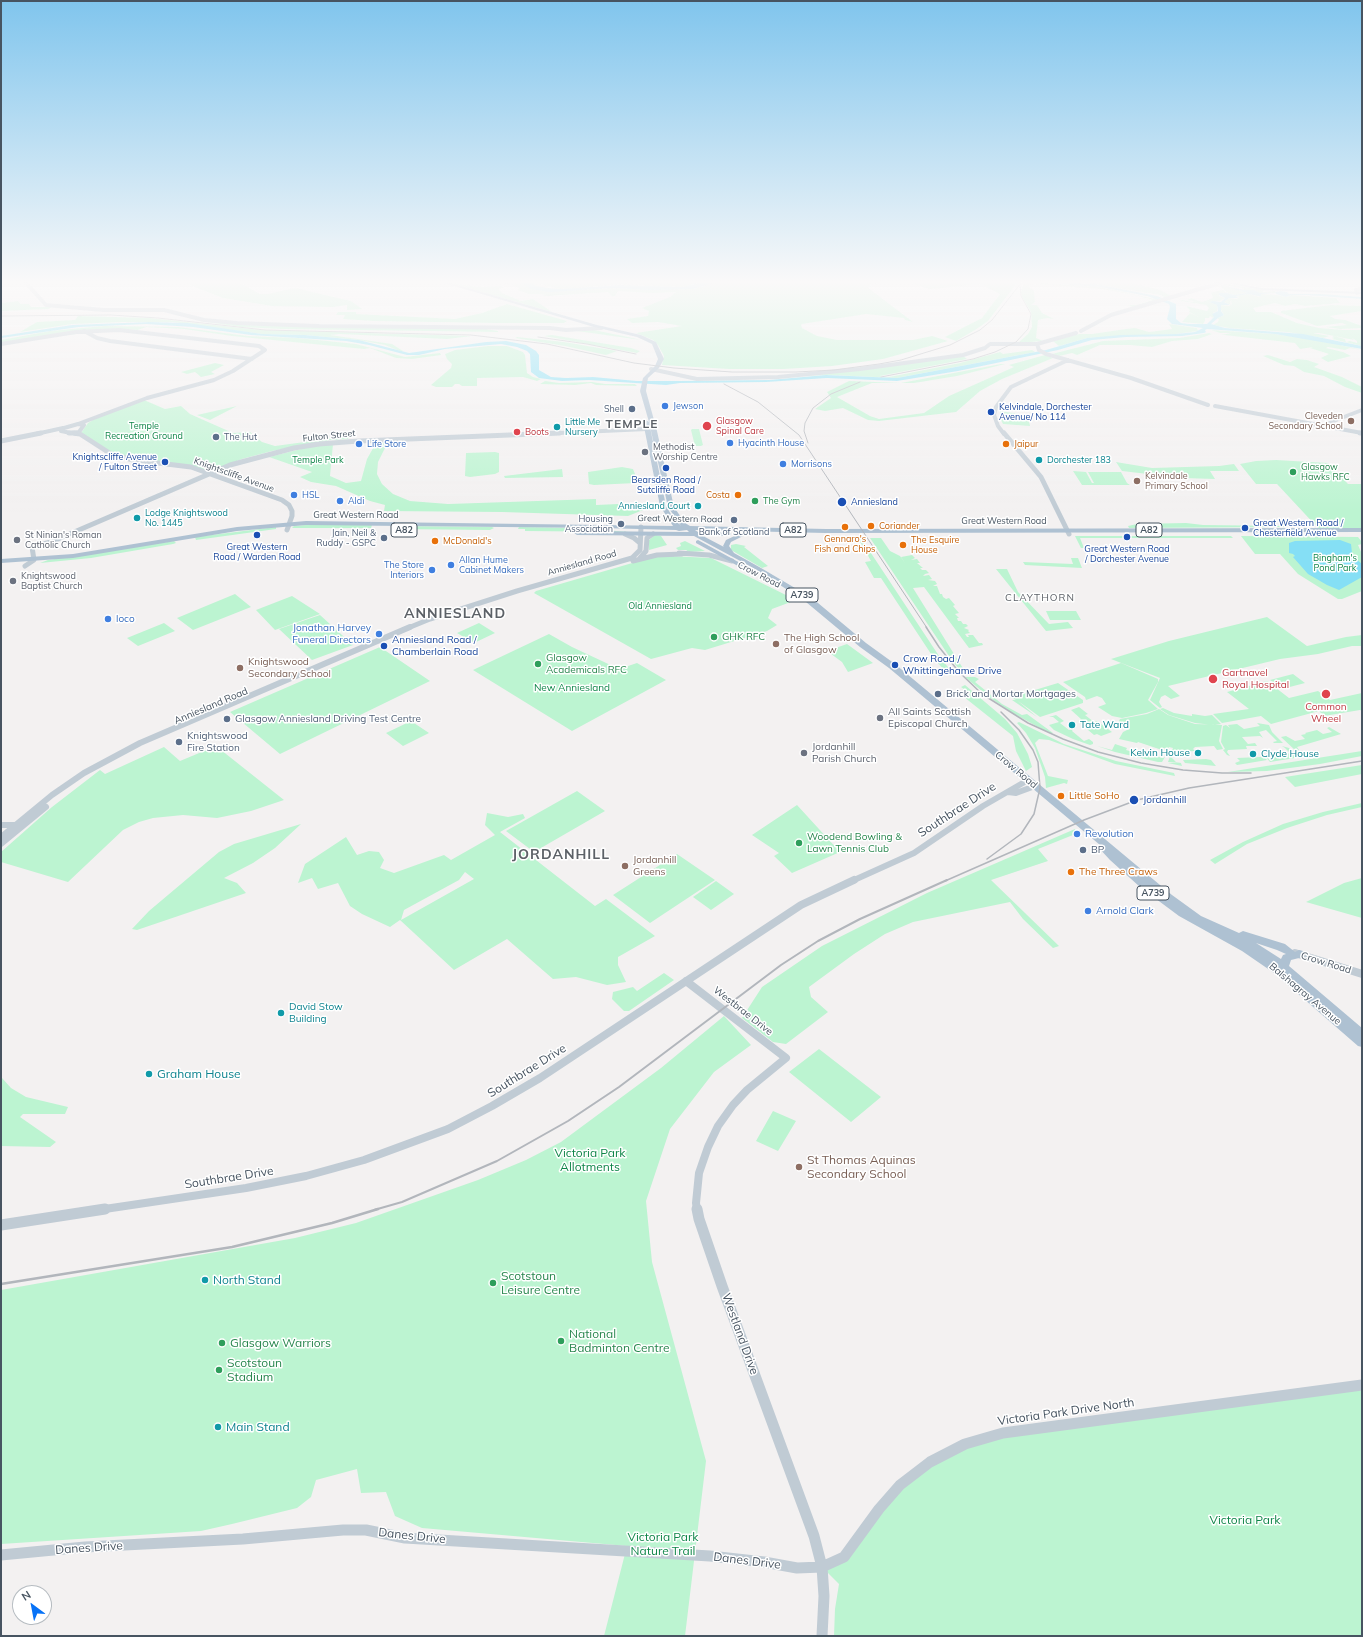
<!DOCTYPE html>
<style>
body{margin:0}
#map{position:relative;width:1363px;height:1637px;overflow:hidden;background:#f3f1f1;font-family:Mulish,sans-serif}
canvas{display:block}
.frame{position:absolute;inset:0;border:2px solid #475461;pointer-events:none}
.north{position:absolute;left:12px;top:1585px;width:40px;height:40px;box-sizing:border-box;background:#fff;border:1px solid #b5bbc0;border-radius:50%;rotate:328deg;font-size:11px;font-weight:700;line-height:16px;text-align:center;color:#475461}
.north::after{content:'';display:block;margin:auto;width:14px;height:18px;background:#0772f7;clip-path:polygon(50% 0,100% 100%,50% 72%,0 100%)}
</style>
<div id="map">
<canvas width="1363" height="1637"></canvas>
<div class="frame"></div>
<div class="north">N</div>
</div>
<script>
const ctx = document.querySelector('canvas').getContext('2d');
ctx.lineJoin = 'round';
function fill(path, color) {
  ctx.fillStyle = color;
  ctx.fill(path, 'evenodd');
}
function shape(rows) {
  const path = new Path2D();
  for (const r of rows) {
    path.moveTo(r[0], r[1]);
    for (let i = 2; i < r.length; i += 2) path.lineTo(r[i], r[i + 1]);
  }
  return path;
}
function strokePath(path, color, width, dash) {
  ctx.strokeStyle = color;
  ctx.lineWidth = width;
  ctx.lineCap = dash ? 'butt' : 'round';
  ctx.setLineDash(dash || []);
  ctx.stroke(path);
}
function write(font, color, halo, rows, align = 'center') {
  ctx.font = font + ' Mulish,sans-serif';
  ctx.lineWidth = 3;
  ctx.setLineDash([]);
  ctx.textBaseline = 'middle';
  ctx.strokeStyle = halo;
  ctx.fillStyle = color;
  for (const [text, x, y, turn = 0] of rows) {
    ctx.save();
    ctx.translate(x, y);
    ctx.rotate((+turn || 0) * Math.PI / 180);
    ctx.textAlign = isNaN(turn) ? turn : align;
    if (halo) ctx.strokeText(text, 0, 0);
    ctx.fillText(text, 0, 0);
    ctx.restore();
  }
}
fill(shape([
 [185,283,240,283,260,294,268,294,295,288,351,301,362,309,347,310,347,305,333,307,272,306,223,298],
 [451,283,480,287,501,286,504,287,498,289,502,293,521,301,533,299,552,312],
 [504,283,523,283,560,291,612,288,652,290,694,289,714,283,879,283,868,284,872,287,867,287,913,322,905,320,904,318,866,314,802,324,801,325,802,328,817,336,837,340,913,340,932,336,948,341,883,359,832,366,784,369,729,369,662,365,664,356,658,345,653,340,636,333,682,326,658,322,632,323,627,319,648,316,649,311,642,308,670,297,676,292,653,293,618,291,615,296,612,296,608,292,547,296,540,295,547,294,529,294,518,290,519,288,513,285],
 [537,283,637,283,560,289],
 [639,283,698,283,683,287,639,285],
 [910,283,1017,283,988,321,975,330,956,341,945,337,982,318,1000,294,981,284,930,289],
 [1026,283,1030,283,1031,284,1029,285,1030,288,1034,291,1035,302,1031,305,1037,305,1042,313,1054,319,1047,318,1038,320,1036,338,1043,341,1018,343,1028,334,1032,327,1031,312,1022,297,1021,291,1023,285],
 [1044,283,1100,287,1159,300,1133,307,1128,305,1137,305,1153,300,1135,295,1103,289,1033,284],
 [1089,283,1131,283,1160,290,1171,296,1165,298,1161,295,1142,292],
 [1227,284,1267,291,1262,291,1263,292,1275,291,1276,293,1260,293,1254,290,1242,290,1245,289,1242,288,1224,285,1247,293,1234,295,1227,293,1219,293,1219,296,1225,298,1220,301,1209,302,1217,305,1217,311,1213,313,1214,317,1213,318,1210,316,1209,318,1205,318,1205,321,1203,324,1182,322,1190,313,1201,318,1189,312,1190,310,1187,307,1188,306,1186,306,1207,311,1209,308,1206,305,1181,301,1182,300,1192,302,1194,301,1187,300,1191,298,1202,302,1213,298,1211,293,1217,291,1205,294,1223,290,1225,291,1224,292,1228,293,1220,286],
 [1249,294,1259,297,1261,294,1277,295,1286,297,1292,295,1336,298,1340,303,1305,306,1295,304,1285,306,1275,303,1253,308,1256,312,1271,312,1297,323,1319,328,1344,330,1362,330,1362,346,1332,339,1334,338,1332,337,1334,336,1345,339,1346,342,1350,341,1357,343,1357,341,1352,338,1354,340,1319,333,1313,333,1329,336,1323,338,1287,332,1229,328,1213,325,1218,322,1219,319,1217,319,1218,318,1224,315,1221,310,1221,305,1229,306,1232,304,1231,302,1232,300,1230,302,1231,305,1224,302,1229,298,1237,299,1239,297,1236,296],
 [18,301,21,304,29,304,31,307,52,307,48,309,1,311,1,303],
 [507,304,567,321,564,323,497,323,373,321,343,319,345,315,336,315,338,312,356,312,356,314,455,319,482,313],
 [1331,305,1362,306,1362,311,1330,316,1335,319,1345,320,1362,326,1362,328,1340,329,1326,327,1347,325,1342,323,1317,326,1281,313,1281,311],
 [78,316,150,318,261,330,472,336,447,339,340,334,330,335,392,344,403,351,402,352,385,345,359,340,305,335,262,334,173,322,123,322,72,324,20,332,37,322,75,320],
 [193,320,244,325,486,329,498,331,498,332,282,329,241,327],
 [1169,324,1197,328,1198,331,1176,334,1087,338,1059,346,1053,341,1079,334,1092,334,1126,329,1135,328,1149,332,1172,329],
 [104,326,178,327,248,336,298,338,356,344,405,357,440,353,441,355,412,359,396,358,370,348,364,349,232,336,184,329,146,327,138,330,119,329,1,343,1,340,50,331],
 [594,330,628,337,641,340,577,331],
 [1211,330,1275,334,1323,341,1362,350,1350,348,1345,350,1328,347,1326,348,1343,352,1351,356,1328,362,1321,358,1329,354,1310,348,1313,347,1300,349,1295,343,1224,335,1221,335,1231,333,1220,333],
 [1209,333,1212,334,1198,339,1172,341,1152,347,1130,345,1100,345,1077,355,1072,353,1059,356,1052,354,1103,341,1179,338],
 [552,335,631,348,640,351,637,353,544,336],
 [517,337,564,342,617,351,606,355,565,346,515,338],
 [488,346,507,346,523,352,525,355,527,373,533,377,541,379,537,381,523,377,477,378,477,386,462,386,459,384,455,384,452,387,436,387,431,385,451,368,452,364,447,359,445,354,455,350],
 [1032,350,1035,352,897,378,831,375,795,376,963,356,967,359,880,376,884,378,960,363,1000,352,1003,354],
 [1045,355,1053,358,1002,379,980,391,956,412,879,421,868,420,843,408,825,411,815,409,831,398,827,392,849,381,901,383,1001,364,1005,364,957,376,914,383,872,383,837,397,870,416,879,419,924,413,949,396,1014,367,1009,365],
 [1268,355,1290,362,1297,359,1307,360,1319,364,1314,367,1342,377,1362,387,1362,393,1345,387,1324,376,1304,372,1294,366,1284,365,1263,356],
 [215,363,224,365,211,372,215,374,201,377,195,372,187,374,181,372],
 [545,381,559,383,592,382,605,384,635,384,637,386,596,385,591,383,575,385,540,384],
 [144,400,165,409,181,406,190,414,233,433,250,432,262,442,275,446,349,436,348,439,330,440,272,451,242,459,209,472,133,459,109,452,81,433,88,423,98,417],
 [237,406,210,420,197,415],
 [1000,411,1031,416,1029,421,1030,426,1003,424,1000,418],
 [692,429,699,429,703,445,701,446,695,446,691,430],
 [377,441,392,441,386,446,378,462,377,474,382,484,393,494,410,501,448,504,596,499,596,505,640,503,643,510,628,516,502,512,384,511,385,505,370,501,336,486,311,482,300,477,312,472,269,457,305,448,333,444,330,476,346,483,361,481,367,459],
 [495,452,499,453,499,472,495,474,470,477,465,476,466,453],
 [1276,460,1328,463,1348,484,1362,484,1362,528,1318,528,1277,484,1256,484,1240,464,1256,461],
 [1116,462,1152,468,1219,466,1234,464,1239,471,1210,471,1215,479,1182,478,1122,471],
 [622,467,633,469,637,479,636,483,594,485,589,484,588,472],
 [562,469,563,477,505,478,504,476],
 [1073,471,1086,472,1092,483,1094,483,1088,472,1121,472,1127,483,1130,485,1082,485],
 [1186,523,1203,525,1282,526,1285,527,1129,528,1128,526,1137,524],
 [306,525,372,525,371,528,292,528,294,526],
 [392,526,492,527,494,528,490,530,393,529,391,528],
 [276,527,276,529,196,540,195,537],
 [519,527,577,528,629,532,525,531,525,529,518,529],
 [655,535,661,536,667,545,649,550,649,540],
 [1075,536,1231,536,1233,538,1080,538,1084,548,1081,548],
 [1241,536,1358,537,1362,542,1362,544,1358,545,1362,554,1362,591,1342,599,1338,599,1298,574,1280,554,1255,554],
 [858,538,861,538,941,659,954,674,950,676,935,660,881,578,874,578,865,562,871,561],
 [870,538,881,538,890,551,900,556,905,563,901,557,912,555,915,558,911,560,917,559,920,563,917,563,923,568,920,568,922,570,926,570,929,573,925,574,923,576,929,575,932,579,928,580,935,581,937,584,933,586,937,586,940,594,942,594,943,597,946,599,949,598,955,605,953,606,959,613,955,614,959,618,957,618,958,621,961,621,963,624,966,624,968,626,964,628,969,630,968,631,970,633,965,634,967,637,969,637,968,635,973,635,979,643,982,643,983,645,969,648,924,587,913,588,964,670,961,671,953,662],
 [174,541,176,543,173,544,91,558,40,563,48,560],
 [685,541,705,551,689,552,686,550,678,550,676,548,681,546,680,543],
 [736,544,746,546,744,547,768,566,762,568,731,550,731,545],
 [670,556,711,558,796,600,772,609,768,618,777,625,767,631,705,650,692,648,651,659,534,593,536,591,653,557],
 [1071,558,1078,558,1082,568,1025,565,1023,562,1073,564],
 [996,569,1007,569,1018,592,1049,624,1068,622,1073,628,1046,631],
 [235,594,251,607,193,630,177,618],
 [292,596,320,614,275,630,256,610],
 [1046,611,1076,611,1081,620,1050,620],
 [320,615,353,645,312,660,279,629],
 [1267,617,1307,646,1346,637,1362,635,1362,646,1352,646,1318,654,1280,659,1168,686,1180,696,1171,699,1165,695,1161,697,1159,702,1162,707,1160,708,1150,700,1160,678,1111,659,1169,641],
 [164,623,175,631,138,646,127,638],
 [479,623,495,633,474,643,457,633],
 [549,634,572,647,619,669,637,663,666,680,572,731,473,670],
 [847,644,873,663,848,672,842,662,827,651],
 [380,647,430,681,280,754,230,712],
 [1121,663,1158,679,1158,682,1148,700,1158,709,1146,713,1122,718,1112,716,1098,707,1106,704,1102,698,1097,696,1086,700,1085,697,1063,682],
 [1293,674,1305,683,1282,689,1270,680],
 [965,677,975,677,979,679,975,682,1002,704,1022,715,1027,714,1053,733,1049,733,1011,712,989,697],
 [1267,681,1289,698,1318,691,1330,700,1362,693,1362,711,1360,710,1324,716,1319,711,1271,724,1261,716,1222,723,1213,714,1249,709,1227,692],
 [1058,683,1083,700,1083,703,1040,717,1018,701,1037,717,1012,700,1016,700,1012,698,1015,696],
 [965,685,1005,719,1017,733,1028,754,1032,767,1026,771,1016,751,1013,736,964,697,971,694,961,687],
 [1079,707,1088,714,1085,715,1094,722,1097,721,1112,732,1101,736,1097,734,1094,735,1081,724,1078,721,1081,719,1071,710],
 [1163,708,1174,713,1192,716,1192,714,1205,716,1212,715,1221,724,1213,725,1195,723,1169,715,1160,709],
 [1159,709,1168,715,1195,724,1222,725,1219,741,1223,749,1217,750,1214,746,1195,747,1193,749,1195,751,1175,752,1176,754,1172,754,1171,757,1176,762,1181,763,1182,766,1168,763,1180,763,1168,762,1173,748,1169,747,1168,749,1163,748,1162,750,1138,742,1137,743,1119,739,1123,732,1129,729,1121,726,1119,721,1120,719,1147,714],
 [1056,715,1064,721,1060,723,1069,730,1073,729,1072,731,1084,741,1089,739,1093,742,1093,744,1090,745,1073,739,1054,730,1049,725,1059,722,1053,717,1049,717],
 [411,721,429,733,403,746,386,733],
 [1019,722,1064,744,1116,761,1174,773,1175,776,1115,764,1049,740,1039,739,1035,743,1048,776,1068,780,1067,784,1064,783,1046,788,1045,777,1035,748,1026,733,1017,723],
 [1257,723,1269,725,1272,732,1283,743,1274,743,1273,742,1277,741,1266,730,1259,732,1263,738,1260,736,1242,737,1248,744,1255,743,1257,746,1246,746,1247,749,1228,750,1227,752,1230,756,1227,755,1223,750,1225,749,1221,742,1223,726,1226,725,1230,728,1228,725,1237,724,1244,729,1260,726],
 [1329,727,1341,734,1297,747,1299,750,1296,751,1281,737,1286,736,1295,741,1305,739,1301,735,1306,734,1305,733,1317,730,1323,734,1332,732,1327,728],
 [1115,744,1127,748,1126,750,1140,754,1142,752,1163,758,1165,757,1162,762,1152,760,1162,762,1158,762,1115,752,1097,746,1112,750],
 [216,746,284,800,251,811,217,818,183,815,153,818,139,822,123,830,68,882,1,862,1,852,52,807,100,770,105,774,164,747,180,761],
 [1282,746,1289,748,1297,757,1295,758,1270,762,1265,756,1278,756,1279,759,1281,758,1278,754,1283,754,1285,756,1288,756,1287,754,1290,753,1285,748],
 [1362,751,1362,756,1320,764,1267,771,1228,772],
 [1260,757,1265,758,1267,760,1237,765,1235,763,1240,761,1237,758],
 [1206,759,1211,760,1216,766,1185,763,1183,760],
 [1362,765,1362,774,1295,787,1285,777],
 [577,791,605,811,534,852,506,831],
 [1362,803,1362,807,1327,815,1287,828,1247,844,1215,864,1210,860,1243,842,1283,824,1323,812],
 [797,805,840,852,792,873,774,856,779,853,752,835],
 [487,813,508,817,523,814,525,818,500,832,595,906,606,899,655,936,618,957,618,965,626,982,607,985,576,977,553,979,507,939,454,970,400,920,390,927,362,914,350,906,338,883,318,889,312,878,298,883,305,864,346,837,357,855,369,851,379,852,384,860,380,868,394,873,444,855,451,860,495,835,485,825],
 [465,872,474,879,401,920,404,910,459,880],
 [301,824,275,848,253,863,224,878,237,883,246,893,137,930,132,929,149,911,219,852,234,844],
 [1075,829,1078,833,1038,849,1048,861,991,880,1059,946,1053,948,1023,919,1010,902,913,922,885,934,854,954,809,987,811,997,828,1012,786,1044,773,1042,742,1018,762,987,822,946,927,893],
 [677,854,715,880,650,923,613,895],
 [1362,878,1362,918,1306,902,1344,883],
 [716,881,734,894,711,910,693,897],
 [664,973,674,980,629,1011,624,1011,612,999,613,992,633,987,637,991],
 [724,1016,751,1045,714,1072,670,1129,646,1201,652,1262,706,1461,685,1636,604,1636,627,1546,422,1528,395,1516,386,1492,361,1493,357,1469,316,1480,311,1497,297,1508,232,1524,201,1531,1,1544,1,1290,295,1238,356,1223,478,1180,526,1160,561,1142,661,1068],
 [819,1049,881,1097,851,1122,789,1072],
 [1,1072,2,1078,11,1088,26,1097,68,1107,65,1114,23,1114,20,1117,56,1142,50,1147,1,1146],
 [773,1111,796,1121,778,1151,756,1141],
 [1362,1390,1362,1636,834,1636,835,1609,839,1584,822,1567,844,1557,879,1509,930,1462,1003,1433]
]), '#bcf4d1');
fill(shape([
 [522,283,533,283,536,286,547,288,560,289,620,285,683,287,698,283,714,283,693,289,652,290,612,288,550,292,531,289],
 [1044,283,1096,284,1157,296,1176,304,1176,319,1181,323,1189,324,1207,324,1214,317,1212,314,1218,311,1217,305,1209,302,1213,301,1221,302,1225,298,1219,295,1219,293,1227,293,1234,295,1247,293,1225,286,1244,290,1254,290,1260,293,1276,294,1275,292,1281,291,1287,292,1289,294,1319,294,1362,297,1362,299,1306,295,1291,295,1286,297,1276,294,1261,294,1261,296,1258,296,1249,294,1236,296,1238,298,1229,298,1224,302,1230,305,1221,305,1221,311,1224,315,1218,318,1211,324,1225,328,1303,334,1362,346,1362,349,1275,334,1207,329,1205,330,1206,332,1204,333,1182,336,1126,337,1092,340,1058,350,958,371,897,381,827,378,766,382,680,383,666,385,589,380,562,381,539,378,531,372,530,354,527,351,517,347,501,344,445,349,419,355,407,355,369,345,346,341,251,335,193,327,146,324,79,327,1,338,1,336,72,325,150,322,187,323,262,334,305,335,359,340,409,353,486,342,506,341,526,345,536,351,539,355,539,370,551,377,566,378,593,377,637,381,680,381,769,380,826,375,897,378,1046,350,1087,338,1121,335,1176,334,1195,332,1203,328,1172,324,1167,319,1170,307,1169,304,1147,296,1100,287],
 [1340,540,1351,544,1352,553,1355,558,1362,564,1362,577,1339,590,1327,585,1308,574,1293,557,1295,556,1293,554,1289,553,1289,543,1295,541]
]), '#85dff5');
strokePath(shape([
 [26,283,46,305,103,310,164,310,204,320,237,323,319,326,550,328,566,330,602,328],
 [1357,293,1356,290,1362,289],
 [84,331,97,338,110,341,252,359],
 [1081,331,1111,315,1220,283],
 [1,344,76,332,119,330,259,346,265,350,233,371,214,380,147,398,78,424],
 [1037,344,1039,350,1046,354,1131,378,1208,405],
 [651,369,697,379,778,377,860,369,963,355,985,348,990,344,1037,344,1076,333],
 [1215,406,1362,433],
 [78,424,84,425,79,432,71,433,61,431,64,428,78,424],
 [1325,427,1331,422,1362,410],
 [73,433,77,434],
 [36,434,63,428],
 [536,434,647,429],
 [1004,434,998,426,994,415,996,407,1011,387,1068,360]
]), '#c0cbd4', 4);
strokePath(shape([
 [69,433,74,433],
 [73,433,80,434,111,454,133,460,191,467,282,500,289,505,292,511,292,516,287,530],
 [1004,433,1041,477,1069,534],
 [1360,433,1362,433],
 [1,441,41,433],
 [625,534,634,538,640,543],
 [679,553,709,555,732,561],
 [640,558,646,551,647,538,653,534],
 [633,561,657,555,682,554],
 [25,566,34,560,32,547,51,542,230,465,294,448,319,444,359,441,560,433],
 [408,628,430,619,517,591,632,558,640,550,641,527]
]), '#c0cbd4', 5);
strokePath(shape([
 [1008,792,1016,793,1035,786],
 [1,825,17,825],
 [1,837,52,795,84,773,140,743,410,627],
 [1,844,46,807],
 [852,881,914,853,983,806,1028,780]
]), '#c0cbd4', 6);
strokePath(shape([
 [1295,953,1362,974],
 [686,981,786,1058,747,1090,733,1105,718,1126,708,1147,699,1173,696,1203,697,1210],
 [98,1210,246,1188,306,1176,364,1160,448,1129,492,1106,540,1078,801,905,854,880]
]), '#c0cbd4', 8);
strokePath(shape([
 [697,1209,699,1219,722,1286,814,1536,822,1567,824,1596,822,1636],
 [1,1225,105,1209],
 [1,1555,85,1547,243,1539,343,1530,366,1530,405,1538,710,1556,764,1562,797,1568,822,1567,844,1557,879,1509,900,1485,930,1462,965,1444,1003,1433,1362,1385]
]), '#c0cbd4', 11);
fill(shape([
 [444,283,451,283,597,325,641,335,656,342,664,359,659,368,648,378,646,391,657,431,674,507,685,523,690,526,826,529,1362,528,1362,532,826,533,695,530,698,532,731,533,731,535,729,536,703,536,724,547,723,546,726,540,741,533,745,533,745,535,731,542,729,546,734,553,761,568,812,598,866,643,895,664,1172,895,1201,916,1239,933,1243,931,1285,944,1295,952,1299,950,1303,951,1304,954,1303,957,1291,960,1289,966,1362,1028,1362,1047,1358,1046,1274,973,1242,951,1179,916,1140,887,1110,860,1098,847,1100,845,889,668,860,647,806,602,757,570,694,536,577,535,574,533,577,531,689,532,687,530,679,531,676,530,602,528,306,525,237,531,73,558,1,563,1,559,73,554,237,527,306,521,673,526,660,506,643,422,646,420,649,422,640,391,643,378,655,366,658,359,652,344,637,337,594,327,444,283],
 [649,422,668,507,681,526,672,516,666,506,649,422],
 [1256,943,1277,950,1286,954,1283,955,1281,959,1256,943],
 [1227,283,1237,283,1261,288,1362,292,1362,294,1261,290,1227,283],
 [698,540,742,564,743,565,742,566,738,566,696,543,696,541,698,540]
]), '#aec1d2');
strokePath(shape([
 [1,316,111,315,158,318,265,330,471,335,547,344,634,363,674,368,732,372,796,372,834,370,879,364,901,360,950,345,980,330,992,320,1021,283],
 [538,337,587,344,636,354],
 [881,377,973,359,995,352,1016,342,1028,329,1031,314,1021,296,1020,284],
 [724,384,758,402,799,435,927,628],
 [808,443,804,431,805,423,813,408,831,394,860,382]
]), '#b2b6bc', 1);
strokePath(shape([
 [926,627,939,647,959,672,982,694,1028,723,1063,739,1098,752,1141,763,1183,770,1222,773,1251,773],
 [987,859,1021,834,1034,814,1040,788,1038,762,1033,750,1019,730,1001,712],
 [945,881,1084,820,1137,800,1189,788,1362,761]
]), '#b2b6bc', 1.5);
strokePath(shape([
 [374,1210,402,1202,497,1161,568,1121,619,1087,781,965,818,941,860,919,947,880]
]), '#b2b6bc', 2);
strokePath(shape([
 [1,1284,232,1247,332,1223,378,1209]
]), '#b2b6bc', 2.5);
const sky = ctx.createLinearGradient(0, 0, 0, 512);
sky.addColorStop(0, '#80c5ed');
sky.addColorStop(0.55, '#faf9f9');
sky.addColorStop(1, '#faf9f900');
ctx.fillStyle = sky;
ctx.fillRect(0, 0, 1363, 512);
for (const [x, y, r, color] of [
 [665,406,4,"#3f7fe0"],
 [632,409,4,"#5c6f8a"],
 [991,412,4,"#1a4fb4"],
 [1351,421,4,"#8d6e63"],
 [707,426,5,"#e0444e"],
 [557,427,4,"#0f9aa8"],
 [517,432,4,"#e0444e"],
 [216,437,4,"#5c6f8a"],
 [730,443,4,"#3f7fe0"],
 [359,444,4,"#3f7fe0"],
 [1006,444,4,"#e8710a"],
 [645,452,4,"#6b7280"],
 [1039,460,4,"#0f9aa8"],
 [165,462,4,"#1a4fb4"],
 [783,464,4,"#3f7fe0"],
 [666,468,4,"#1a4fb4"],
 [1293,472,4,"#2e9e5b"],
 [1137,481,4,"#8d6e63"],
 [294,495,4,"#3f7fe0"],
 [738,495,4,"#e8710a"],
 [340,501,4,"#3f7fe0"],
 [755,501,4,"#2e9e5b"],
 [842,502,5,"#1a4fb4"],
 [698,506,4,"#0f9aa8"],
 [137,518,4,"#0f9aa8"],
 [734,520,4,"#5c6f8a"],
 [621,524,4,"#5c6f8a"],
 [871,526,4,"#e8710a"],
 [845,527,4,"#e8710a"],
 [1245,528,4,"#1a4fb4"],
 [257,535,4,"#1a4fb4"],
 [1127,537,4,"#1a4fb4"],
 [384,538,4,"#5c6f8a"],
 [17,540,4,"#6b7280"],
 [435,541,4,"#e8710a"],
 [903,545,4,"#e8710a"],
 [451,565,4,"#3f7fe0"],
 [432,570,4,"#3f7fe0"],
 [13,581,4,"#6b7280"],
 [108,619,4,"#3f7fe0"],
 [379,634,4,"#3f7fe0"],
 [714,637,4,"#2e9e5b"],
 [776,644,4,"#8d6e63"],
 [384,646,4,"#1a4fb4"],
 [538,664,4,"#2e9e5b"],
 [895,665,4,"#1a4fb4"],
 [240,668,4,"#8d6e63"],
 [1213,679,5,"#e0444e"],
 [938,694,4,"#5c6f8a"],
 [1326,694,5,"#e0444e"],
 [880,718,4,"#6b7280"],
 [227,719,4,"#5c6f8a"],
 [1072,725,4,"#0f9aa8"],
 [179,742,4,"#5c6f8a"],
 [804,753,4,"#6b7280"],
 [1198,753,4,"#0f9aa8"],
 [1253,754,4,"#0f9aa8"],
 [1061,796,4,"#e8710a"],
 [1134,800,5,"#1a4fb4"],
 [1077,834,4,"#3f7fe0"],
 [799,843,4,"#2e9e5b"],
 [1083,850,4,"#5c6f8a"],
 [625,866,4,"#8d6e63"],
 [1071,872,4,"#e8710a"],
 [1088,911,4,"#3f7fe0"],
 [281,1013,4,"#0f9aa8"],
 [149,1074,4,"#0f9aa8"],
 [799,1167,4,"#8d6e63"],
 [205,1280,4,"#0f9aa8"],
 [493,1283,4,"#2e9e5b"],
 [561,1341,4,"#2e9e5b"],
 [222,1343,4,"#2e9e5b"],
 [219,1370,4,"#2e9e5b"],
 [218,1427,4,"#0f9aa8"]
]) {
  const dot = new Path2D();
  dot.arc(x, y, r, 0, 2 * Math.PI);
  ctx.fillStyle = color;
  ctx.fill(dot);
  strokePath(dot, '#fff', 1.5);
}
write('9px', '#366cbe', '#fff', [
 ["Jewson",673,406],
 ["Hyacinth House",738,443],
 ["Life Store",367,444],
 ["Morrisons",791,464],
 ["HSL",302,495],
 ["Aldi",348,501],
 ["Allan Hume",459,560],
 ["Cabinet Makers",459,570],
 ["The Store",424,565,"right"],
 ["Interiors",424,575,"right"]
], 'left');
write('9px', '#164399', '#fff', [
 ["Kelvindale, Dorchester",999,407],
 ["Avenue/ No 114",999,417],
 ["Knightscliffe Avenue",157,457,"right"],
 ["/ Fulton Street",157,467,"right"],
 ["Bearsden Road /",666,480,"center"],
 ["Sutcliffe Road",666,490,"center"],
 ["Anniesland",851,502],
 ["Great Western Road /",1253,523],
 ["Chesterfield Avenue",1253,533],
 ["Great Western",257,547,"center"],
 ["Road / Warden Road",257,557,"center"],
 ["Great Western Road",1127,549,"center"],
 ["/ Dorchester Avenue",1127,559,"center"]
], 'left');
write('9px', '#4e5e75', '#fff', [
 ["Shell",624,409],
 ["The Hut",224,437,"left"],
 ["Housing",613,519],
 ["Association",613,529],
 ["Bank of Scotland",734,532,"center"],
 ["Jain, Neil &",376,533],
 ["Ruddy - GSPC",376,543]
], 'right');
write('9px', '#785e54', '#fff', [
 ["Cleveden",1343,416],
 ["Secondary School",1343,426],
 ["Kelvindale",1145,476,"left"],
 ["Primary School",1145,486,"left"]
], 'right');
write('9px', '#be3a42', '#fff', [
 ["Glasgow",716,421],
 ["Spinal Care",716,431],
 ["Boots",525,432]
], 'left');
write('9px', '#0d838f', '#fff', [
 ["Little Me",565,422],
 ["Nursery",565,432],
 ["Dorchester 183",1047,460],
 ["Anniesland Court",690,506,"right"],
 ["Lodge Knightswood",145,513],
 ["No. 1445",145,523]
], 'left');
write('9px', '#0e8548', '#fff', [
 ["Temple",144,426],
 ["Recreation Ground",144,436],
 ["Temple Park",318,460],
 ["Bingham's",1335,558],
 ["Pond Park",1335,568],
 ["Old Anniesland",660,606]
]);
write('9px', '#475461', '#fff', [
 ["Fulton Street",329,436,-6],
 ["Knightscliffe Avenue",234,475,20],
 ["Great Western Road",356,515],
 ["Great Western Road",680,519,1],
 ["Great Western Road",1004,521],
 ["Anniesland Road",582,563,-16],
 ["Crow Road",759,575,27]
]);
write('9px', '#c56008', '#fff', [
 ["Jaipur",1014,444],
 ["Costa",730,495,"right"],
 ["Coriander",879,526],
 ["Gennaro's",845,539,"center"],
 ["Fish and Chips",845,549,"center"],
 ["The Esquire",911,540],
 ["House",911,550],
 ["McDonald's",443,541]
], 'left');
write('9px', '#5b616d', '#fff', [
 ["Methodist",653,447],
 ["Worship Centre",653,457],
 ["St Ninian's Roman",25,535],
 ["Catholic Church",25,545],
 ["Knightswood",21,576],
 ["Baptist Church",21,586]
], 'left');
write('9px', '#27864d', '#fff', [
 ["Glasgow",1301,467],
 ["Hawks RFC",1301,477],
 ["The Gym",763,501]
], 'left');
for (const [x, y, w] of [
 [404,530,26],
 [793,530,26],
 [1149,530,26],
 [802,595,32],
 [1153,893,32]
]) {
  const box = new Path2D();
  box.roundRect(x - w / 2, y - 7, w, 14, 3);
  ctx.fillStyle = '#fff';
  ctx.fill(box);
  strokePath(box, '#475461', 1);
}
write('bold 9px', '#475461', null, [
 ["A82",404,530],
 ["A82",793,530],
 ["A82",1149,530],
 ["A739",802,595],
 ["A739",1153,893]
]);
ctx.letterSpacing = '1px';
write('10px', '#5c6167', '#fff', [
 ["CLAYTHORN",1040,598]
]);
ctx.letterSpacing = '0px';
write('10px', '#366cbe', '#fff', [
 ["loco",116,619],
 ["Jonathan Harvey",371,628,"right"],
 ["Funeral Directors",371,640,"right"],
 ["Revolution",1085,834],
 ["Arnold Clark",1096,911]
], 'left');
write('10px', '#27864d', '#fff', [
 ["GHK RFC",722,637],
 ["Glasgow",546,658],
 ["Academicals RFC",546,670],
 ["Woodend Bowling &",807,837],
 ["Lawn Tennis Club",807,849]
], 'left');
write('10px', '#785e54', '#fff', [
 ["The High School",784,638],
 ["of Glasgow",784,650],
 ["Knightswood",248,662],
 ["Secondary School",248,674],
 ["Jordanhill",633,860],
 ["Greens",633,872]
], 'left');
write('10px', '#164399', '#fff', [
 ["Anniesland Road /",392,640],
 ["Chamberlain Road",392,652],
 ["Crow Road /",903,659],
 ["Whittingehame Drive",903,671],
 ["Jordanhill",1143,800]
], 'left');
write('10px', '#be3a42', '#fff', [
 ["Gartnavel",1222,673],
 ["Royal Hospital",1222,685],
 ["Common",1326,707,"center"],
 ["Wheel",1326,719,"center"]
], 'left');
write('10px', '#0e8548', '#fff', [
 ["New Anniesland",572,688]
]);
write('10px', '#4e5e75', '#fff', [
 ["Brick and Mortar Mortgages",946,694],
 ["Glasgow Anniesland Driving Test Centre",235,719],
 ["Knightswood",187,736],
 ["Fire Station",187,748],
 ["BP",1091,850]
], 'left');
write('10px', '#475461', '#fff', [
 ["Anniesland Road",211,706,-23],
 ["Crow Road",1016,770,40],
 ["Crow Road",1326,963,17],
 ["Balshagray Avenue",1305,994,40],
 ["Westbrae Drive",743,1011,38]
]);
write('10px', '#5b616d', '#fff', [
 ["All Saints Scottish",888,712],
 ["Episcopal Church",888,724],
 ["Jordanhill",812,747],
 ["Parish Church",812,759]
], 'left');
write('10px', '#0d838f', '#fff', [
 ["Tate Ward",1080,725],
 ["Kelvin House",1190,753,"right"],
 ["Clyde House",1261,754],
 ["David Stow",289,1007],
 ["Building",289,1019]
], 'left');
write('10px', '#c56008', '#fff', [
 ["Little SoHo",1069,796],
 ["The Three Craws",1079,872]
], 'left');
ctx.letterSpacing = '1px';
write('bold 12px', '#5c6167', '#fff', [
 ["TEMPLE",632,424]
]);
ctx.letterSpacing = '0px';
write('12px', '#475461', '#fff', [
 ["Southbrae Drive",957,810,-33],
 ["Southbrae Drive",527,1071,-32],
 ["Southbrae Drive",229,1178,-9],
 ["Westland Drive",740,1334,70],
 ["Victoria Park Drive North",1066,1412,-8],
 ["Danes Drive",412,1536,6],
 ["Danes Drive",89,1548,-4],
 ["Danes Drive",747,1561,7]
]);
write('12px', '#0d838f', '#fff', [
 ["Graham House",157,1074],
 ["North Stand",213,1280],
 ["Main Stand",226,1427]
], 'left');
write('12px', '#0e8548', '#fff', [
 ["Victoria Park",590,1153],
 ["Allotments",590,1167],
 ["Victoria Park",1245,1520],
 ["Victoria Park",663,1537],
 ["Nature Trail",663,1551]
]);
write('12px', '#785e54', '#fff', [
 ["St Thomas Aquinas",807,1160],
 ["Secondary School",807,1174]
], 'left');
write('12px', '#27864d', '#fff', [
 ["Scotstoun",501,1276],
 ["Leisure Centre",501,1290],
 ["National",569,1334],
 ["Badminton Centre",569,1348],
 ["Glasgow Warriors",230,1343],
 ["Scotstoun",227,1363],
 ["Stadium",227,1377]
], 'left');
ctx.letterSpacing = '1px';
write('bold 14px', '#5c6167', '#fff', [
 ["ANNIESLAND",455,614],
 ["JORDANHILL",561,855]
]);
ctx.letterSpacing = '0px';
</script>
